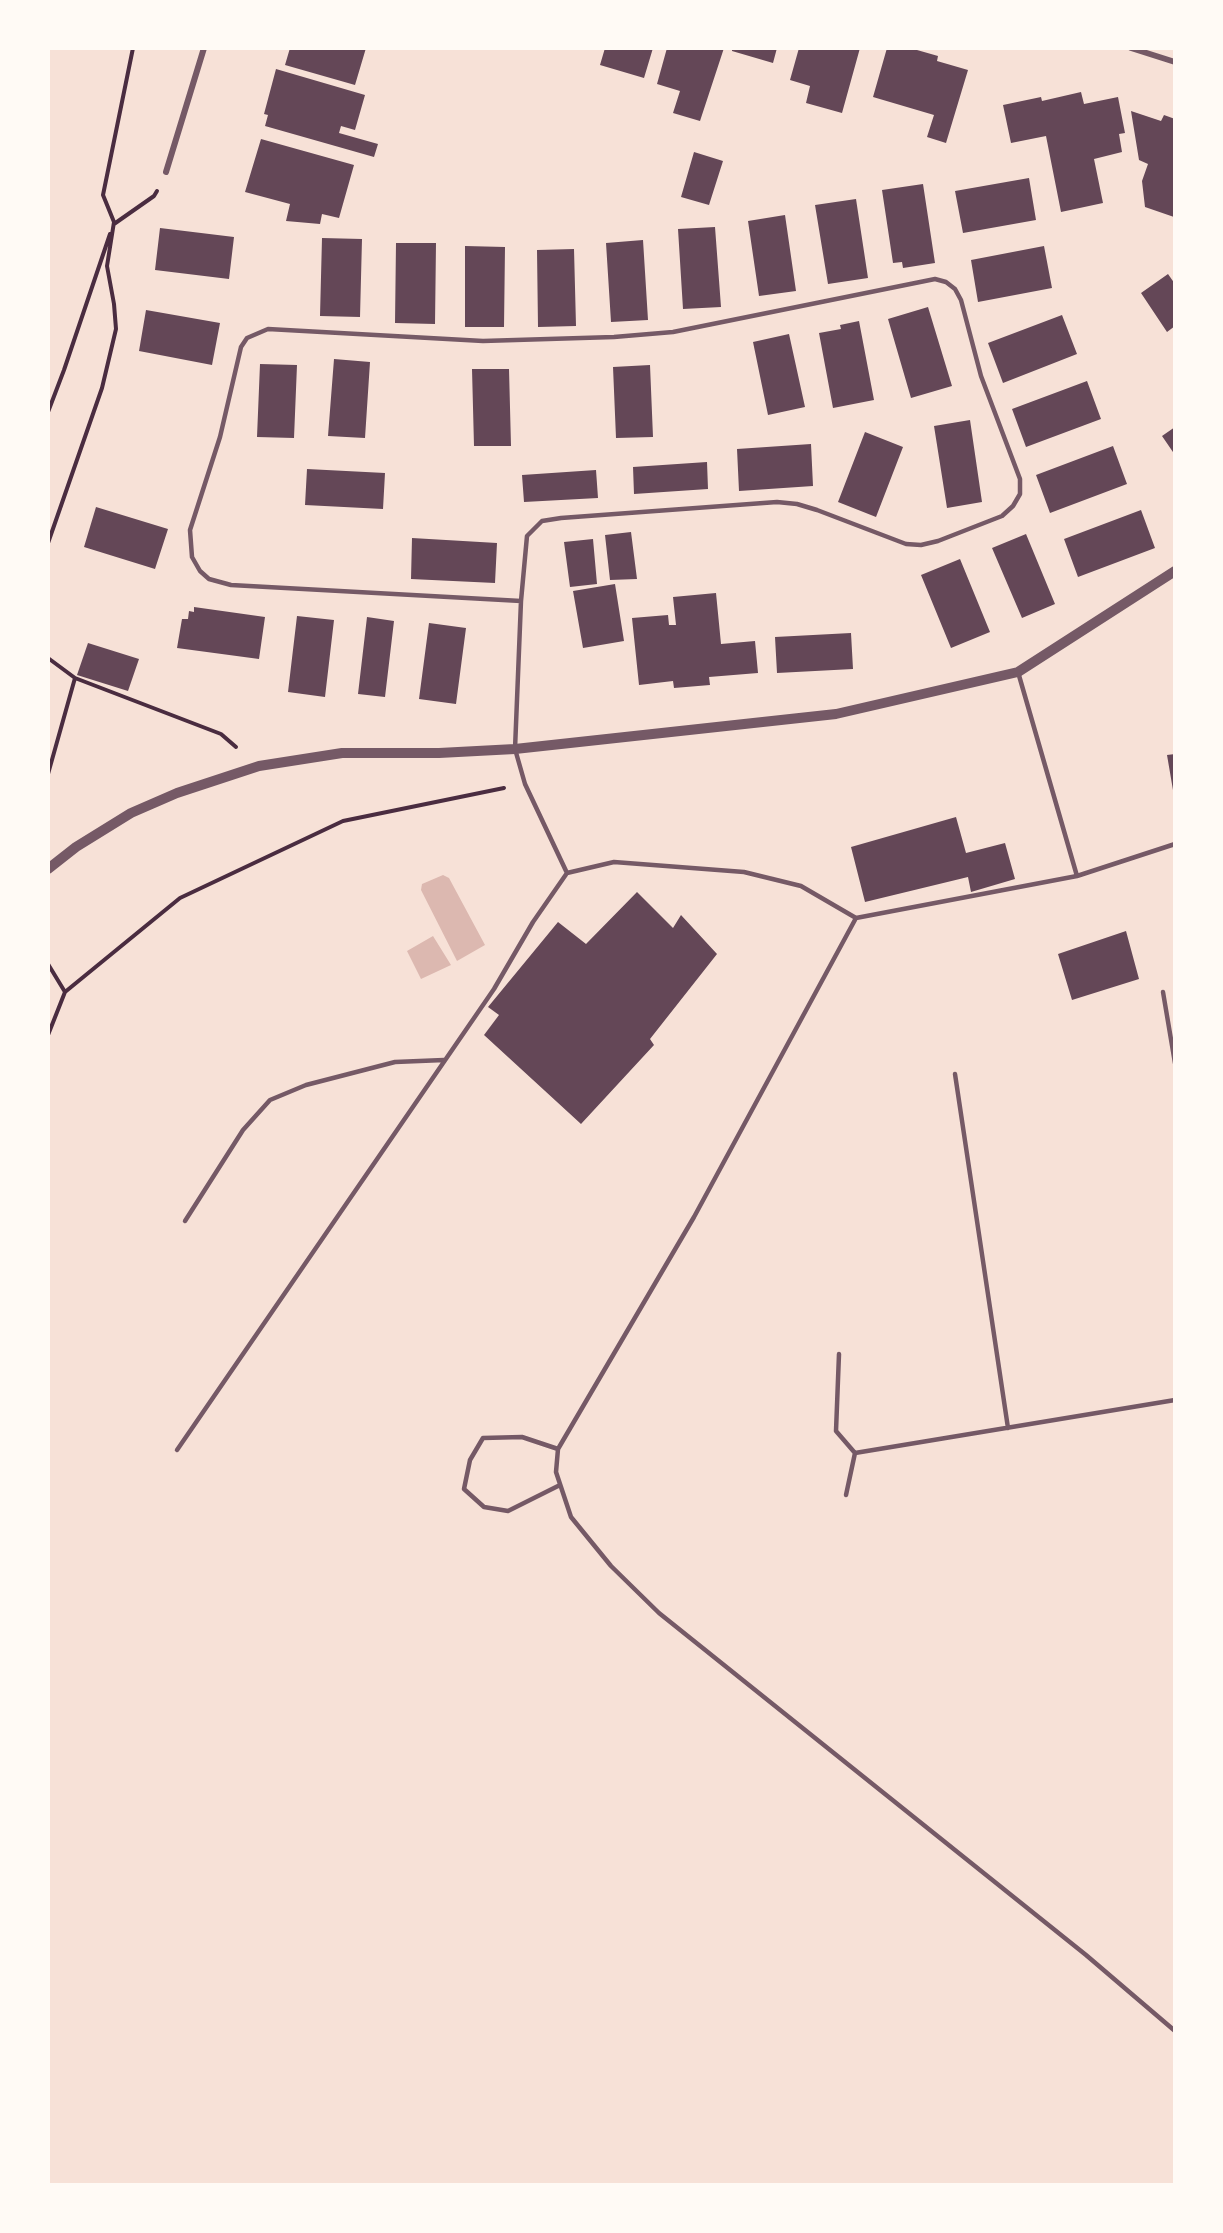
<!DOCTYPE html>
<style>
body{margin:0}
#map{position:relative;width:1223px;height:2233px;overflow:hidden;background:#f7e1d7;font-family:"Fira Sans",sans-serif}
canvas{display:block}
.frame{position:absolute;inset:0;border:50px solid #fffaf5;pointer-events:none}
</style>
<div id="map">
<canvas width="1223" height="2233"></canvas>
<div class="frame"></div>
</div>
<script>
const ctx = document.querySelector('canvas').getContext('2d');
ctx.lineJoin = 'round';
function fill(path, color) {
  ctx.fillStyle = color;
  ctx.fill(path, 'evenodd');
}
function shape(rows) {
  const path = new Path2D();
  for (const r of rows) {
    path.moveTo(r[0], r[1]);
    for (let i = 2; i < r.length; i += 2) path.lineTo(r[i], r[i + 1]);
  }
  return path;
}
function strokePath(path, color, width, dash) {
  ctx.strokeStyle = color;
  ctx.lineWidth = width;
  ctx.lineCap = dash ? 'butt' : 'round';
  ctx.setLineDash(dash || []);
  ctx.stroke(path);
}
fill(shape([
 [443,875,449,878,485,945,457,961,421,890,422,884],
 [433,936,451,965,421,979,407,951]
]), '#dcb8b0');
fill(shape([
 [290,48,366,48,355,85,285,65],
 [605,48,653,48,644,78,600,65],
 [667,48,724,48,700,121,673,113,680,91,657,84],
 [732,48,777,48,773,63,732,51],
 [799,48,860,48,842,113,806,103,810,86,790,80],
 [887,48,910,48,938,56,937,61,968,70,946,143,927,137,934,115,873,97],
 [276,69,365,95,355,130,341,126,339,133,378,144,374,157,265,126,268,115,264,114],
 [1081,92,1084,104,1118,97,1125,133,1119,134,1122,152,1094,159,1103,203,1061,212,1046,136,1011,143,1003,105,1041,97,1042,101],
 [1131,111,1161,121,1164,115,1175,119,1174,217,1145,207,1142,181,1148,164,1139,160],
 [261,139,354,165,339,218,322,214,320,224,286,221,290,204,245,192],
 [694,152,723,161,709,205,681,197],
 [1029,178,1036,220,963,233,955,191],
 [923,184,935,263,903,268,902,262,893,263,882,190],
 [856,199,868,278,828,284,815,205],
 [785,215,796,291,759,296,748,221],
 [715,227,721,307,683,309,678,229],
 [160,228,234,237,229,279,155,270],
 [322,238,362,239,360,317,320,316],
 [643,240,648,320,611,322,606,243],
 [396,243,436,243,435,324,395,323],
 [465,246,505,247,504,327,465,327],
 [1044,246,1052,288,978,302,971,260],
 [574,249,576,326,538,327,537,250],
 [1168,274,1175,284,1175,326,1167,332,1141,293],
 [928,307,952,386,911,398,888,319],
 [146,310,220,323,212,365,139,351],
 [1062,315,1077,354,1003,383,988,343],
 [859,321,874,400,833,408,819,333,841,329,840,325],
 [789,334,805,407,768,415,753,342],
 [334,359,370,362,365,438,328,436],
 [260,364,297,365,294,438,257,437],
 [650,365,653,437,616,438,613,367],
 [472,369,509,369,511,446,474,446],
 [1087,381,1101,419,1026,447,1012,409],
 [970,420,982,502,947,508,934,426],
 [1175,427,1175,455,1162,436],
 [865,432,903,447,876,517,838,502],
 [811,444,813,486,739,491,737,449],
 [1113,446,1127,484,1050,513,1036,475],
 [707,462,708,489,634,494,633,467],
 [307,469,385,473,383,509,305,505],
 [596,470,598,498,524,502,522,475],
 [96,507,168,529,155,569,84,547],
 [1141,510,1155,548,1078,577,1064,539],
 [631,532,637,579,610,580,605,535],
 [1026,534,1055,604,1022,618,992,548],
 [412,538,497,543,495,583,411,579],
 [593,539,597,584,570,587,564,542],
 [960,559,990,632,951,648,921,575],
 [615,584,624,641,583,648,573,591],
 [716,593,721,644,755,641,758,673,709,677,710,685,674,688,673,681,639,685,632,618,668,615,669,625,676,625,673,597],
 [194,607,265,617,259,659,177,648,182,619,188,619,189,611,194,612],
 [297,616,334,620,325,697,288,692],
 [367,617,394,621,385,697,358,694],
 [429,623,466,628,456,704,419,699],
 [851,633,853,669,777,673,775,637],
 [88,643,139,659,128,691,77,675],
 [1175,754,1175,796,1174,796,1167,755],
 [956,817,966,853,1005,843,1015,879,971,892,968,877,865,902,851,847],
 [637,892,673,928,681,915,717,954,650,1039,654,1045,581,1124,484,1035,499,1015,488,1007,558,922,586,944],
 [1126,931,1139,979,1072,1000,1058,954]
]), '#644757');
strokePath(shape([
 [114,224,154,196,157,191],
 [48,412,64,370,110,234],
 [48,543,102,388,116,329,114,304,107,266,114,222,103,195,133,48],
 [48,658,75,678,48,774],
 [75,678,221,734,236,747],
 [48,964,65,992],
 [48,1035,65,992,180,898,343,821,504,788]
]), '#4a2c40', 4);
strokePath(shape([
 [521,601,231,585,209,579,200,571,192,557,190,530,220,437,241,347,247,338,268,329,483,341,614,337,673,332,935,279,946,282,955,289,961,300,981,376,1020,479,1020,494,1013,506,1002,516,938,541,921,545,906,544,817,510,797,504,777,502,561,518,542,521,527,536,521,601,515,749,525,784,567,873],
 [1018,672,1077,876],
 [856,918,694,1217,558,1449,556,1472,571,1517,611,1566,659,1613,1086,1955,1175,2031],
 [1163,992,1175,1063],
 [955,1074,1008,1428],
 [185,1221,243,1130,270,1100,306,1085,395,1062,444,1060],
 [839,1354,836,1431,855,1453,1175,1400],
 [558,1449,522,1437,483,1438,470,1460,464,1489,484,1507,508,1511,560,1485],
 [177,1450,494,989,533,922,567,873,614,862,744,872,801,886,856,918,1077,876,1175,844],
 [846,1495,855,1453]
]), '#755966', 4.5);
strokePath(shape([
 [1131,48,1175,62],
 [166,172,204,48]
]), '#755966', 6);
strokePath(shape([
 [48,869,76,847,131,813,177,793,259,766,342,753,439,753,515,749,836,714,1018,672,1175,571]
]), '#755966', 10);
</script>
